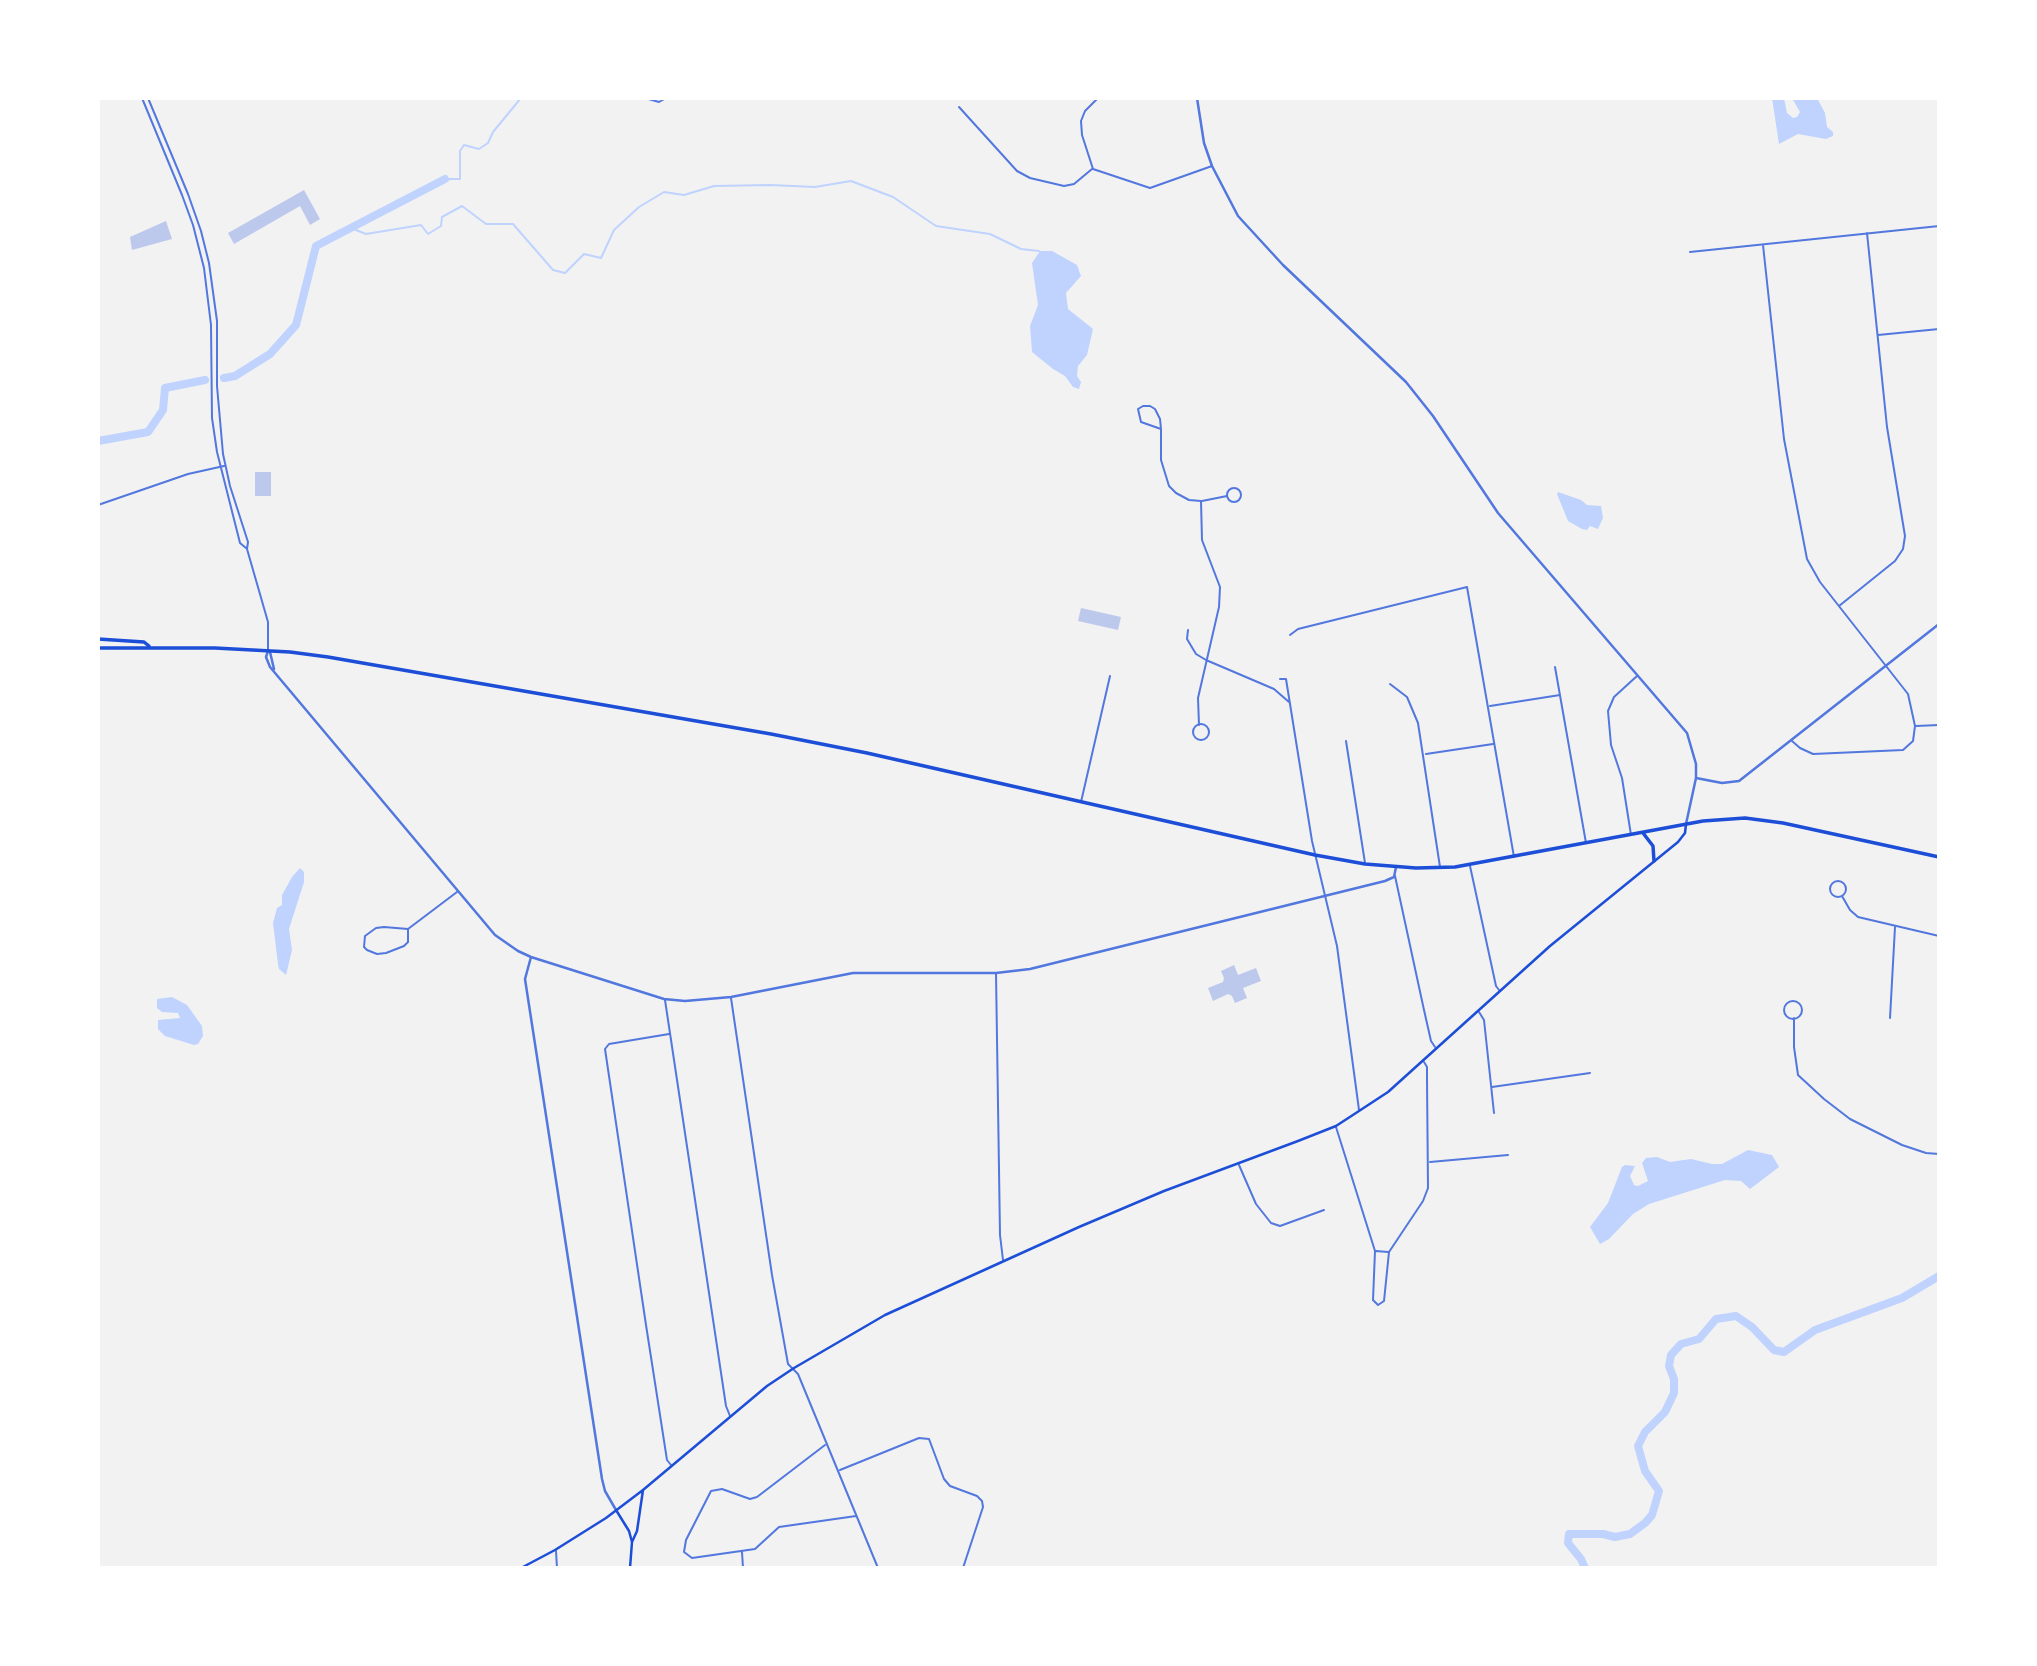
<!DOCTYPE html>
<style>
body{margin:0}
#map{position:relative;width:2037px;height:1666px;overflow:hidden;background:#f2f2f2;font-family:"Varela Round",sans-serif}
canvas{display:block}
.frame{position:absolute;inset:0;border:100px solid #fff;pointer-events:none}
</style>
<div id="map">
<canvas width="2037" height="1666"></canvas>
<div class="frame"></div>
</div>
<script>
const ctx = document.querySelector('canvas').getContext('2d');
ctx.lineJoin = 'round';
function fill(path, color) {
  ctx.fillStyle = color;
  ctx.fill(path, 'evenodd');
}
function shape(rows) {
  const path = new Path2D();
  for (const r of rows) {
    if (r.length === 3) {
      path.moveTo(r[0] + r[2], r[1]);
      path.arc(r[0], r[1], r[2], 0, 2 * Math.PI);
      continue;
    }
    path.moveTo(r[0], r[1]);
    for (let i = 2; i < r.length; i += 2) path.lineTo(r[i], r[i + 1]);
  }
  return path;
}
function strokePath(path, color, width, dash) {
  ctx.strokeStyle = color;
  ctx.lineWidth = width;
  ctx.lineCap = dash ? 'butt' : 'round';
  ctx.setLineDash(dash || []);
  ctx.stroke(path);
}
fill(shape([
 [1772,98,1784,98,1787,113,1793,118,1797,117,1800,112,1792,98,1817,98,1825,113,1827,127,1833,132,1833,136,1826,139,1798,134,1779,144],
 [1040,251,1052,251,1077,265,1081,276,1066,293,1068,309,1093,329,1087,355,1078,366,1077,376,1081,382,1079,389,1073,387,1065,376,1053,369,1032,352,1030,326,1038,305,1032,263],
 [1558,492,1581,500,1587,505,1601,506,1603,518,1598,529,1590,526,1587,530,1582,529,1568,521,1557,494],
 [300,868,304,872,304,882,289,929,292,950,286,975,279,969,278,964,273,923,277,908,282,905,282,895,292,877],
 [172,997,187,1005,202,1026,203,1036,198,1044,194,1045,165,1036,158,1029,158,1020,180,1018,178,1013,162,1012,157,1008,157,999],
 [1748,1150,1772,1155,1779,1167,1750,1189,1741,1181,1725,1180,1649,1204,1633,1214,1609,1239,1600,1244,1590,1227,1608,1203,1622,1167,1625,1165,1635,1166,1630,1176,1634,1185,1638,1186,1648,1181,1642,1163,1646,1158,1657,1157,1670,1162,1691,1159,1712,1164,1722,1164]
]), '#bfd3fe');
strokePath(shape([
 [445,179,460,179,460,151,464,145,479,149,488,143,493,132,521,98],
 [351,228,366,234,421,225,428,234,441,226,442,217,462,206,486,224,513,224,553,270,565,273,584,254,601,258,614,230,639,207,664,192,684,195,714,186,770,185,815,187,851,181,893,197,936,226,990,234,1021,249,1039,251]
]), '#bfd3fe', 2);
strokePath(shape([
 [224,378,235,376,270,354,296,325,316,246,445,179],
 [98,441,148,432,163,410,165,388,205,380],
 [1585,1568,1581,1559,1568,1543,1569,1534,1603,1534,1615,1537,1630,1534,1645,1523,1652,1515,1659,1491,1645,1471,1638,1446,1645,1432,1665,1412,1674,1393,1674,1379,1669,1366,1671,1355,1681,1344,1699,1339,1716,1319,1736,1316,1752,1327,1774,1350,1784,1352,1815,1330,1902,1298,1939,1276]
]), '#bfd3fe', 8);
fill(shape([
 [304,190,320,219,310,225,300,206,234,244,228,233],
 [166,221,172,239,132,250,130,237],
 [255,472,271,472,271,496,255,496],
 [1081,608,1121,617,1118,630,1078,621],
 [1234,965,1238,975,1256,968,1261,981,1243,988,1247,998,1235,1003,1232,996,1228,994,1213,1001,1208,988,1223,982,1224,978,1221,971]
]), '#bdc9ec');
strokePath(shape([
 [142,98,182,195,193,225,204,268,211,325,212,418,217,452,240,543,246,548],
 [148,98,188,194,201,231,209,263,217,321,217,386,223,454,230,486,248,542,247,549,268,622,268,650],
 [645,98,659,102,666,98],
 [1098,98,1085,111,1081,121,1082,135,1093,169,1150,188,1212,166],
 [959,107,1017,171,1030,178,1064,186,1074,184,1092,169],
 [1763,245,1784,439,1807,559,1820,582,1908,694,1915,726,1913,741,1903,750,1813,754,1800,748,1792,741],
 [1690,252,1939,226],
 [1878,335,1939,329],
 [1161,429,1141,422,1138,409,1143,406,1150,406,1155,409,1160,419,1161,429,1161,460,1169,486,1176,493,1189,500,1201,501,1202,540,1220,587,1219,607,1198,698,1199,725],
 [1234,495,7],
 [1202,501,1227,496],
 [98,505,188,474,224,466],
 [1839,606,1895,561,1903,549,1905,536,1887,427,1867,233],
 [1188,630,1187,639,1196,654,1206,660,1274,689,1289,702],
 [1290,635,1298,629,1467,587,1514,857],
 [1555,667,1586,843],
 [1280,679,1286,679,1312,841,1337,946,1359,1110],
 [1390,684,1407,697,1418,723,1440,867],
 [1490,706,1560,695],
 [1201,732,8],
 [1916,726,1939,725],
 [1346,741,1365,863],
 [1426,754,1493,744],
 [1081,802,1110,676],
 [1631,835,1622,778,1611,745,1608,711,1614,697,1637,676],
 [1470,866,1496,986,1499,990],
 [1395,876,1424,1010,1431,1041,1435,1047],
 [1838,889,8],
 [1842,896,1850,910,1858,917,1939,936],
 [384,927,408,929,408,942,404,946,386,953,377,954,367,950,364,947,365,936,376,928,384,927],
 [408,929,457,892],
 [996,973,1000,1235,1003,1260],
 [731,998,772,1275,788,1364,798,1374,878,1568],
 [665,1000,726,1406,730,1416],
 [1793,1010,9],
 [1479,1012,1484,1020,1494,1113],
 [1794,1018,1794,1047,1798,1075,1824,1099,1850,1119,1902,1145,1926,1153,1939,1154],
 [1890,1018,1895,927],
 [669,1034,609,1044,605,1049,646,1325,667,1460,671,1465],
 [1492,1087,1590,1073],
 [1336,1127,1375,1251,1373,1300,1378,1305,1384,1301,1389,1252,1423,1201,1428,1188,1427,1079,1427,1067,1424,1062],
 [1430,1162,1508,1155],
 [1239,1165,1256,1204,1271,1223,1280,1226,1324,1210],
 [1376,1251,1388,1252],
 [825,1445,757,1497,750,1499,722,1489,711,1491,686,1540,684,1552,692,1558,755,1549,779,1527,856,1516],
 [840,1470,919,1438,929,1439,944,1479,950,1486,977,1496,982,1501,983,1507,963,1568],
 [556,1551,557,1568],
 [742,1552,743,1568]
]), '#5277de', 2);
strokePath(shape([
 [1197,98,1204,143,1212,166,1238,216,1283,265,1406,382,1433,416,1498,513,1687,733,1696,764,1696,778,1686,824],
 [268,651,266,657,270,667,495,935,518,951,531,957,664,999,685,1001,731,997,853,973,996,973,1030,969,1385,881,1394,877,1396,867],
 [270,652,274,669],
 [1696,778,1722,783,1739,781,1939,624],
 [531,957,525,979,602,1479,605,1491,616,1510]
]), '#5277de', 2.5);
strokePath(shape([
 [616,1510,629,1531,632,1542,630,1568],
 [632,1542,637,1531,643,1490],
 [521,1568,555,1550,606,1518,643,1490,767,1386,794,1368,885,1315,1079,1227,1164,1191,1298,1141,1336,1126,1359,1111,1388,1092,1550,946,1678,842,1685,833,1686,824]
]), '#1d4ed8', 2.5);
strokePath(shape([
 [98,639,144,642,149,646],
 [98,648,215,648,290,652,328,657,771,734,867,753,1315,855,1365,864,1416,868,1455,867,1703,821,1745,818,1783,823,1939,857],
 [1643,833,1653,846,1654,861]
]), '#1d4ed8', 3.5);
</script>
